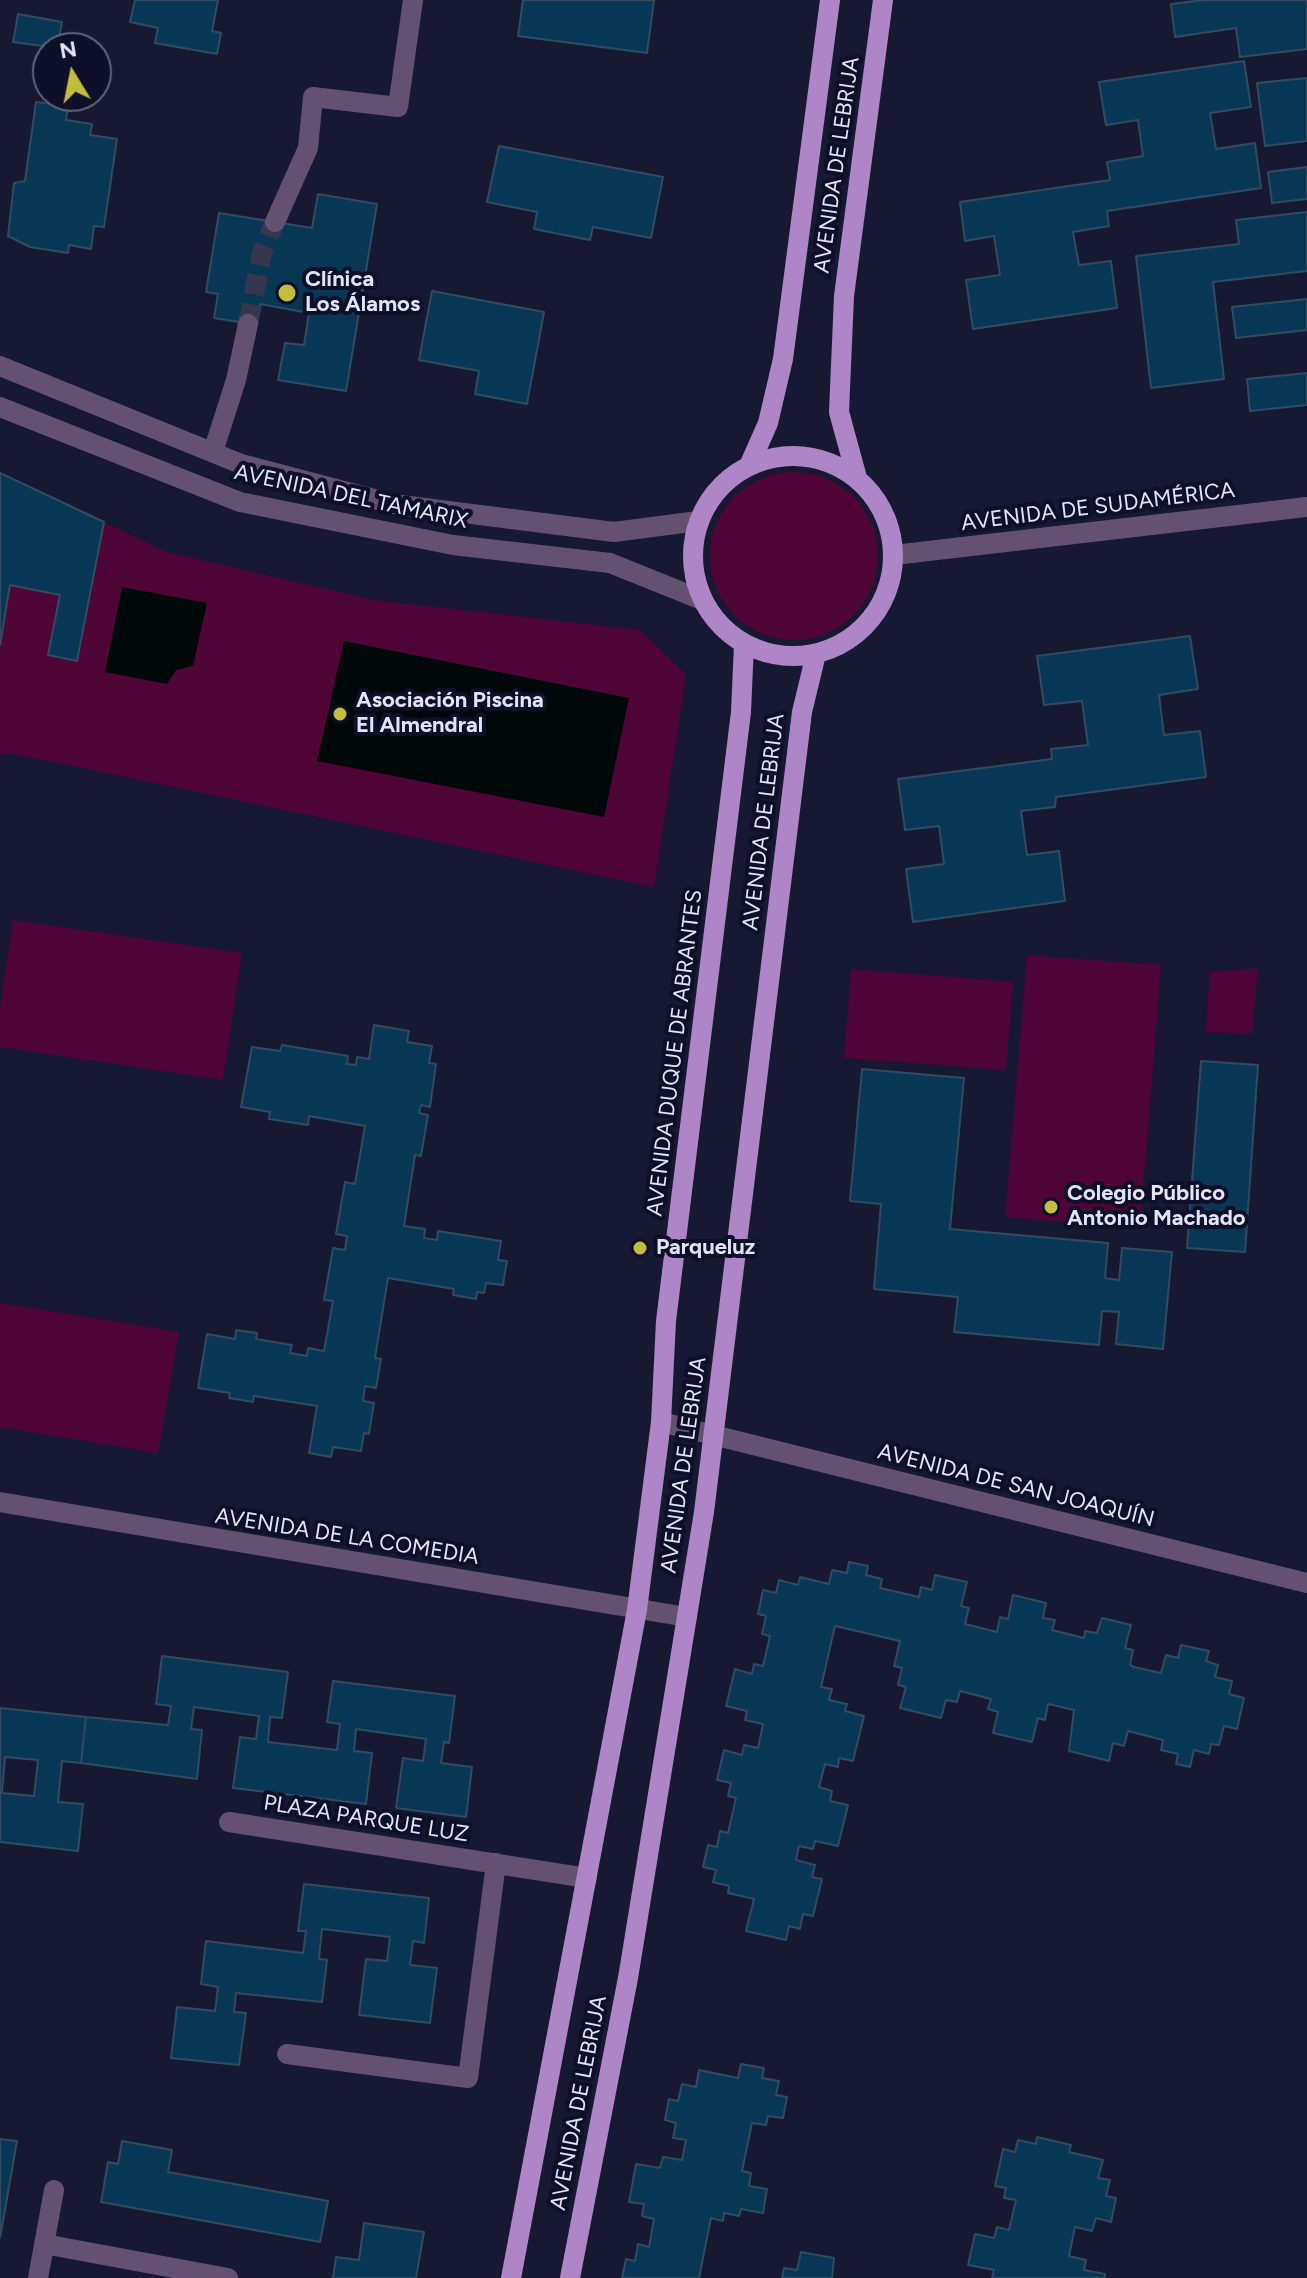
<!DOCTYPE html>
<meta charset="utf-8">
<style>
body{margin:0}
#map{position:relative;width:1307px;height:2278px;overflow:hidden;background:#171932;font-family:Figtree,sans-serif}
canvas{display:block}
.north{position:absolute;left:32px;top:32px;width:80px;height:80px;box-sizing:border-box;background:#0e0f28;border:2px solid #62647a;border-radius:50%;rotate:350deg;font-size:22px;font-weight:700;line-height:32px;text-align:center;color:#e1e4f6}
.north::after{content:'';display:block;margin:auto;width:28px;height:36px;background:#c4bc3d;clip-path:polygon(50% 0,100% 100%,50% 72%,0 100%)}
</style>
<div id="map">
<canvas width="1307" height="2278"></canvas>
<div class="north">N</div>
</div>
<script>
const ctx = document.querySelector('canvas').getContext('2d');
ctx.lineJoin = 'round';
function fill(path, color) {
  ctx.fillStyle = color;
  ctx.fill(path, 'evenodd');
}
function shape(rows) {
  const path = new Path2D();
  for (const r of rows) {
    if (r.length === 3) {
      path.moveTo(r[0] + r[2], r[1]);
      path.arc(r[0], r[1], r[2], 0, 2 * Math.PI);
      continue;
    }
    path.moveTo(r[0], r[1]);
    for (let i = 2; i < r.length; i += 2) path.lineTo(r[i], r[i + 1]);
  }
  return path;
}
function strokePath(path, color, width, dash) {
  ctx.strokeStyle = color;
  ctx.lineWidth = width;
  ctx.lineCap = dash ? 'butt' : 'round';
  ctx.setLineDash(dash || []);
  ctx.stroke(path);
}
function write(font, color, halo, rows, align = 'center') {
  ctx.font = font + ' Figtree,sans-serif';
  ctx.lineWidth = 8;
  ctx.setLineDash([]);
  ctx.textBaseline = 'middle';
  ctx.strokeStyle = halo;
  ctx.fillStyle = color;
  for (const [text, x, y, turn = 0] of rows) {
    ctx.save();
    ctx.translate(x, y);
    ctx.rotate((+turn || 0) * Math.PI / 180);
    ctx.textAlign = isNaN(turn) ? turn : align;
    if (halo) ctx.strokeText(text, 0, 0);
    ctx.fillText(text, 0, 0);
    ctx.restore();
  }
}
fill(shape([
 [794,556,84],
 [0,473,167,552,373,600,640,630,686,674,654,887,10,753,0,756],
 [13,920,242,953,223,1080,0,1047,0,1007],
 [1027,955,1161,965,1140,1228,1005,1217],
 [1258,968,1252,1034,1206,1032,1210,972],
 [851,969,1013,982,1006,1070,844,1058],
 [0,1303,179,1332,158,1453,0,1427]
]), '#4f0535');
fill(shape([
 [122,587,207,603,193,666,176,670,167,684,105,672],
 [344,641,629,698,604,817,317,761]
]), '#00080a');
const building = shape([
 [135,0,218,0,212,31,221,33,217,54,155,43,158,28,130,22,135,0],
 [523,0,654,0,647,53,518,36,523,0],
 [1204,0,1307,0,1307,49,1240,57,1236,28,1175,37,1171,4,1204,0],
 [18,14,62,22,57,48,13,42,18,14],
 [1244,61,1251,107,1210,113,1216,149,1255,143,1261,188,1107,211,1109,226,1073,232,1079,265,1111,261,1117,308,973,329,966,280,1000,275,994,236,965,241,960,202,1110,180,1107,162,1143,156,1138,120,1106,125,1099,82,1244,61],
 [1307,78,1307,141,1265,146,1257,83,1307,78],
 [36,102,68,106,66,120,92,124,90,135,117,139,104,227,94,226,91,249,69,245,68,253,30,247,8,236,14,183,25,181,36,102],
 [499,146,663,177,651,238,593,227,590,240,534,229,537,212,487,202,499,146],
 [1307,167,1307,199,1272,203,1268,172,1307,167],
 [318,194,377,204,346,391,278,380,285,343,304,345,309,313,260,304,257,325,214,318,218,294,206,292,219,213,312,228,318,194],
 [1307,212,1307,271,1213,282,1224,379,1151,388,1136,256,1239,244,1236,220,1307,212],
 [432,291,544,312,527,404,475,394,479,371,419,360,432,291],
 [1307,299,1307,330,1236,338,1232,307,1307,299],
 [1307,373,1307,405,1250,411,1247,379,1307,373],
 [0,473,104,522,77,661,48,655,60,595,10,585,0,645,0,473],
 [1190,636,1198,689,1159,695,1164,735,1200,731,1206,777,1056,797,1055,807,1021,811,1027,855,1059,851,1065,901,913,922,906,869,944,864,939,826,905,830,898,779,1052,759,1051,749,1088,745,1082,701,1044,705,1037,656,1190,636],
 [374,1025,409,1031,407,1042,432,1046,429,1063,436,1064,430,1107,421,1105,419,1113,428,1115,421,1156,415,1155,404,1226,425,1229,424,1238,437,1240,438,1231,501,1241,498,1260,507,1261,503,1285,486,1283,484,1293,477,1292,476,1299,453,1295,454,1289,388,1278,375,1358,381,1359,376,1388,365,1386,363,1401,374,1403,369,1434,364,1433,361,1451,333,1447,331,1457,309,1453,317,1406,254,1396,253,1402,229,1398,230,1393,198,1388,207,1334,235,1339,236,1330,257,1333,256,1339,292,1345,290,1353,307,1356,308,1348,324,1351,333,1301,324,1300,333,1248,345,1250,347,1236,336,1234,345,1182,355,1184,365,1126,309,1116,308,1125,269,1119,270,1112,241,1107,252,1047,280,1051,282,1045,348,1056,347,1064,356,1065,357,1057,369,1059,374,1025],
 [1201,1061,1258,1065,1245,1252,1187,1248,1201,1061],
 [862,1069,964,1078,950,1229,1108,1243,1105,1278,1119,1280,1122,1248,1172,1252,1163,1349,1116,1344,1119,1312,1102,1311,1099,1345,954,1332,958,1297,874,1289,881,1204,850,1201,862,1069],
 [849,1562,868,1566,866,1575,882,1579,880,1588,919,1597,921,1587,932,1590,935,1575,967,1582,961,1606,969,1608,965,1624,997,1632,1000,1617,1008,1619,1013,1595,1046,1603,1043,1618,1055,1620,1052,1630,1084,1638,1085,1631,1097,1633,1102,1618,1131,1625,1125,1648,1133,1650,1130,1665,1134,1667,1161,1673,1166,1655,1178,1658,1181,1645,1209,1651,1206,1661,1218,1665,1215,1677,1232,1681,1229,1694,1244,1698,1237,1729,1224,1726,1219,1745,1211,1744,1209,1754,1194,1750,1190,1767,1176,1764,1178,1754,1161,1750,1163,1740,1128,1731,1124,1746,1113,1743,1109,1761,1069,1751,1074,1710,1048,1704,1045,1720,1038,1718,1032,1742,993,1733,998,1712,988,1709,991,1699,960,1691,957,1702,946,1700,941,1718,900,1708,906,1687,898,1685,902,1668,894,1666,900,1641,835,1626,821,1687,832,1689,829,1700,847,1704,845,1711,864,1716,853,1761,839,1758,838,1767,825,1764,819,1787,832,1791,830,1801,848,1805,838,1846,815,1841,813,1849,799,1846,796,1860,815,1865,812,1877,822,1879,813,1916,803,1914,800,1929,789,1926,786,1940,746,1931,754,1899,728,1893,729,1886,713,1882,716,1870,703,1867,708,1845,717,1847,720,1831,728,1833,736,1798,728,1796,731,1783,717,1780,724,1750,742,1755,744,1745,758,1748,763,1724,745,1720,747,1711,726,1706,735,1669,752,1674,754,1664,763,1666,770,1636,762,1634,766,1616,758,1614,763,1590,776,1593,779,1580,798,1585,800,1577,829,1584,832,1570,847,1573,849,1562],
 [162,1656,288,1672,282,1718,270,1717,268,1742,337,1750,340,1724,327,1722,333,1681,455,1696,449,1743,444,1742,441,1763,472,1767,466,1817,396,1808,403,1758,423,1761,426,1739,356,1729,354,1751,372,1753,366,1804,233,1788,240,1737,256,1739,259,1716,194,1707,191,1729,202,1730,197,1779,81,1763,86,1717,168,1725,171,1706,156,1704,162,1656],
 [0,1708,86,1717,81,1763,62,1761,58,1802,83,1804,78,1851,0,1842,0,1708],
 [5,1757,38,1760,34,1796,2,1793,5,1757],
 [304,1884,429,1898,424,1943,413,1941,410,1965,437,1968,430,2023,359,2015,366,1959,387,1961,390,1937,322,1929,319,1959,327,1960,322,2002,236,1993,234,2012,246,2013,239,2065,171,2058,177,2007,215,2011,218,1987,201,1984,206,1941,303,1953,306,1931,298,1931,304,1884],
 [741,2064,764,2068,762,2078,779,2081,776,2095,787,2097,783,2118,768,2116,766,2125,752,2123,742,2171,751,2173,749,2186,767,2189,763,2213,741,2209,739,2216,724,2213,723,2221,711,2218,699,2278,622,2278,626,2259,635,2261,638,2244,649,2247,654,2219,642,2216,644,2204,629,2202,636,2164,660,2168,663,2157,682,2160,686,2140,673,2138,676,2123,665,2120,669,2099,678,2101,682,2084,696,2087,699,2070,738,2078,741,2064],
 [1037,2137,1071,2145,1069,2152,1103,2160,1098,2178,1110,2180,1106,2196,1116,2198,1111,2222,1096,2218,1092,2231,1075,2227,1069,2256,1086,2260,1084,2270,1105,2274,1105,2278,992,2278,994,2270,968,2265,975,2234,994,2238,997,2227,1009,2230,1016,2200,1004,2198,1006,2188,995,2186,1003,2149,1015,2152,1018,2140,1036,2144,1037,2137],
 [0,2139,17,2141,0,2238,0,2139],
 [122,2141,172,2150,168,2172,328,2201,320,2242,101,2202,108,2162,118,2164,122,2141],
 [364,2223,424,2232,416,2278,333,2278,336,2257,359,2260,364,2223],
 [801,2252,834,2258,832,2278,782,2278,784,2268,797,2270,801,2252]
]);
fill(building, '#083756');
strokePath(building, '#304b61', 2);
strokePath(shape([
 [248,324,262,253,275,222]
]), '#35374f', 20, [20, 10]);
strokePath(shape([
 [275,222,308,148,313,97,398,107,413,0],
 [0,366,241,464,393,504,614,532,698,521],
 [0,407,240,502,453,545,610,563,702,600],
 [213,452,236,380,248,324],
 [894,555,1307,507],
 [661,1422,1307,1583],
 [0,1502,687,1617],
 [229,1822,587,1878],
 [287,2054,468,2078,496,1863],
 [44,2244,228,2278],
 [38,2278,54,2190]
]), '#645170', 20);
strokePath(shape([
 [793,556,100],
 [749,466,768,423,783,359,830,0],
 [857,478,839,412,844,296,883,0],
 [511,2278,637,1610,661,1422,666,1321,741,712,744,644],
 [570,2278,628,1978,704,1512,802,712,816,654]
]), '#ae85c6', 20);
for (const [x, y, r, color] of [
 [287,293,10,"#c4bc3d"],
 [340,714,8,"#c4bc3d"],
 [1051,1207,8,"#c4bc3d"],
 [640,1248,8,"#c4bc3d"]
]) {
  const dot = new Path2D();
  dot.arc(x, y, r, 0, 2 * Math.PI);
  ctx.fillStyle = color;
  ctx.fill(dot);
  strokePath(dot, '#0e0f28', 3);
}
write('22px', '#e1e4f6', '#0e0f28', [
 ["AVENIDA DE LEBRIJA",837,165,-82],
 ["AVENIDA DEL TAMARIX",351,497,12],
 ["AVENIDA DE SUDAMÉRICA",1098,507,-7],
 ["AVENIDA DE LEBRIJA",764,822,-83],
 ["AVENIDA DUQUE DE ABRANTES",675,1053,-83],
 ["AVENIDA DE LEBRIJA",684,1465,-82],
 ["AVENIDA DE SAN JOAQUÍN",1016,1486,14],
 ["AVENIDA DE LA COMEDIA",347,1537,9],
 ["PLAZA PARQUE LUZ",366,1819,9],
 ["AVENIDA DE LEBRIJA",579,2103,-79]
]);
write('bold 22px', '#e1e4f6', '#0e0f28', [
 ["Clínica",305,280],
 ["Los Álamos",305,305],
 ["Asociación Piscina",356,701],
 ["El Almendral",356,726],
 ["Colegio Público",1067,1194],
 ["Antonio Machado",1067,1219],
 ["Parqueluz",656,1248]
], 'left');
</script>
